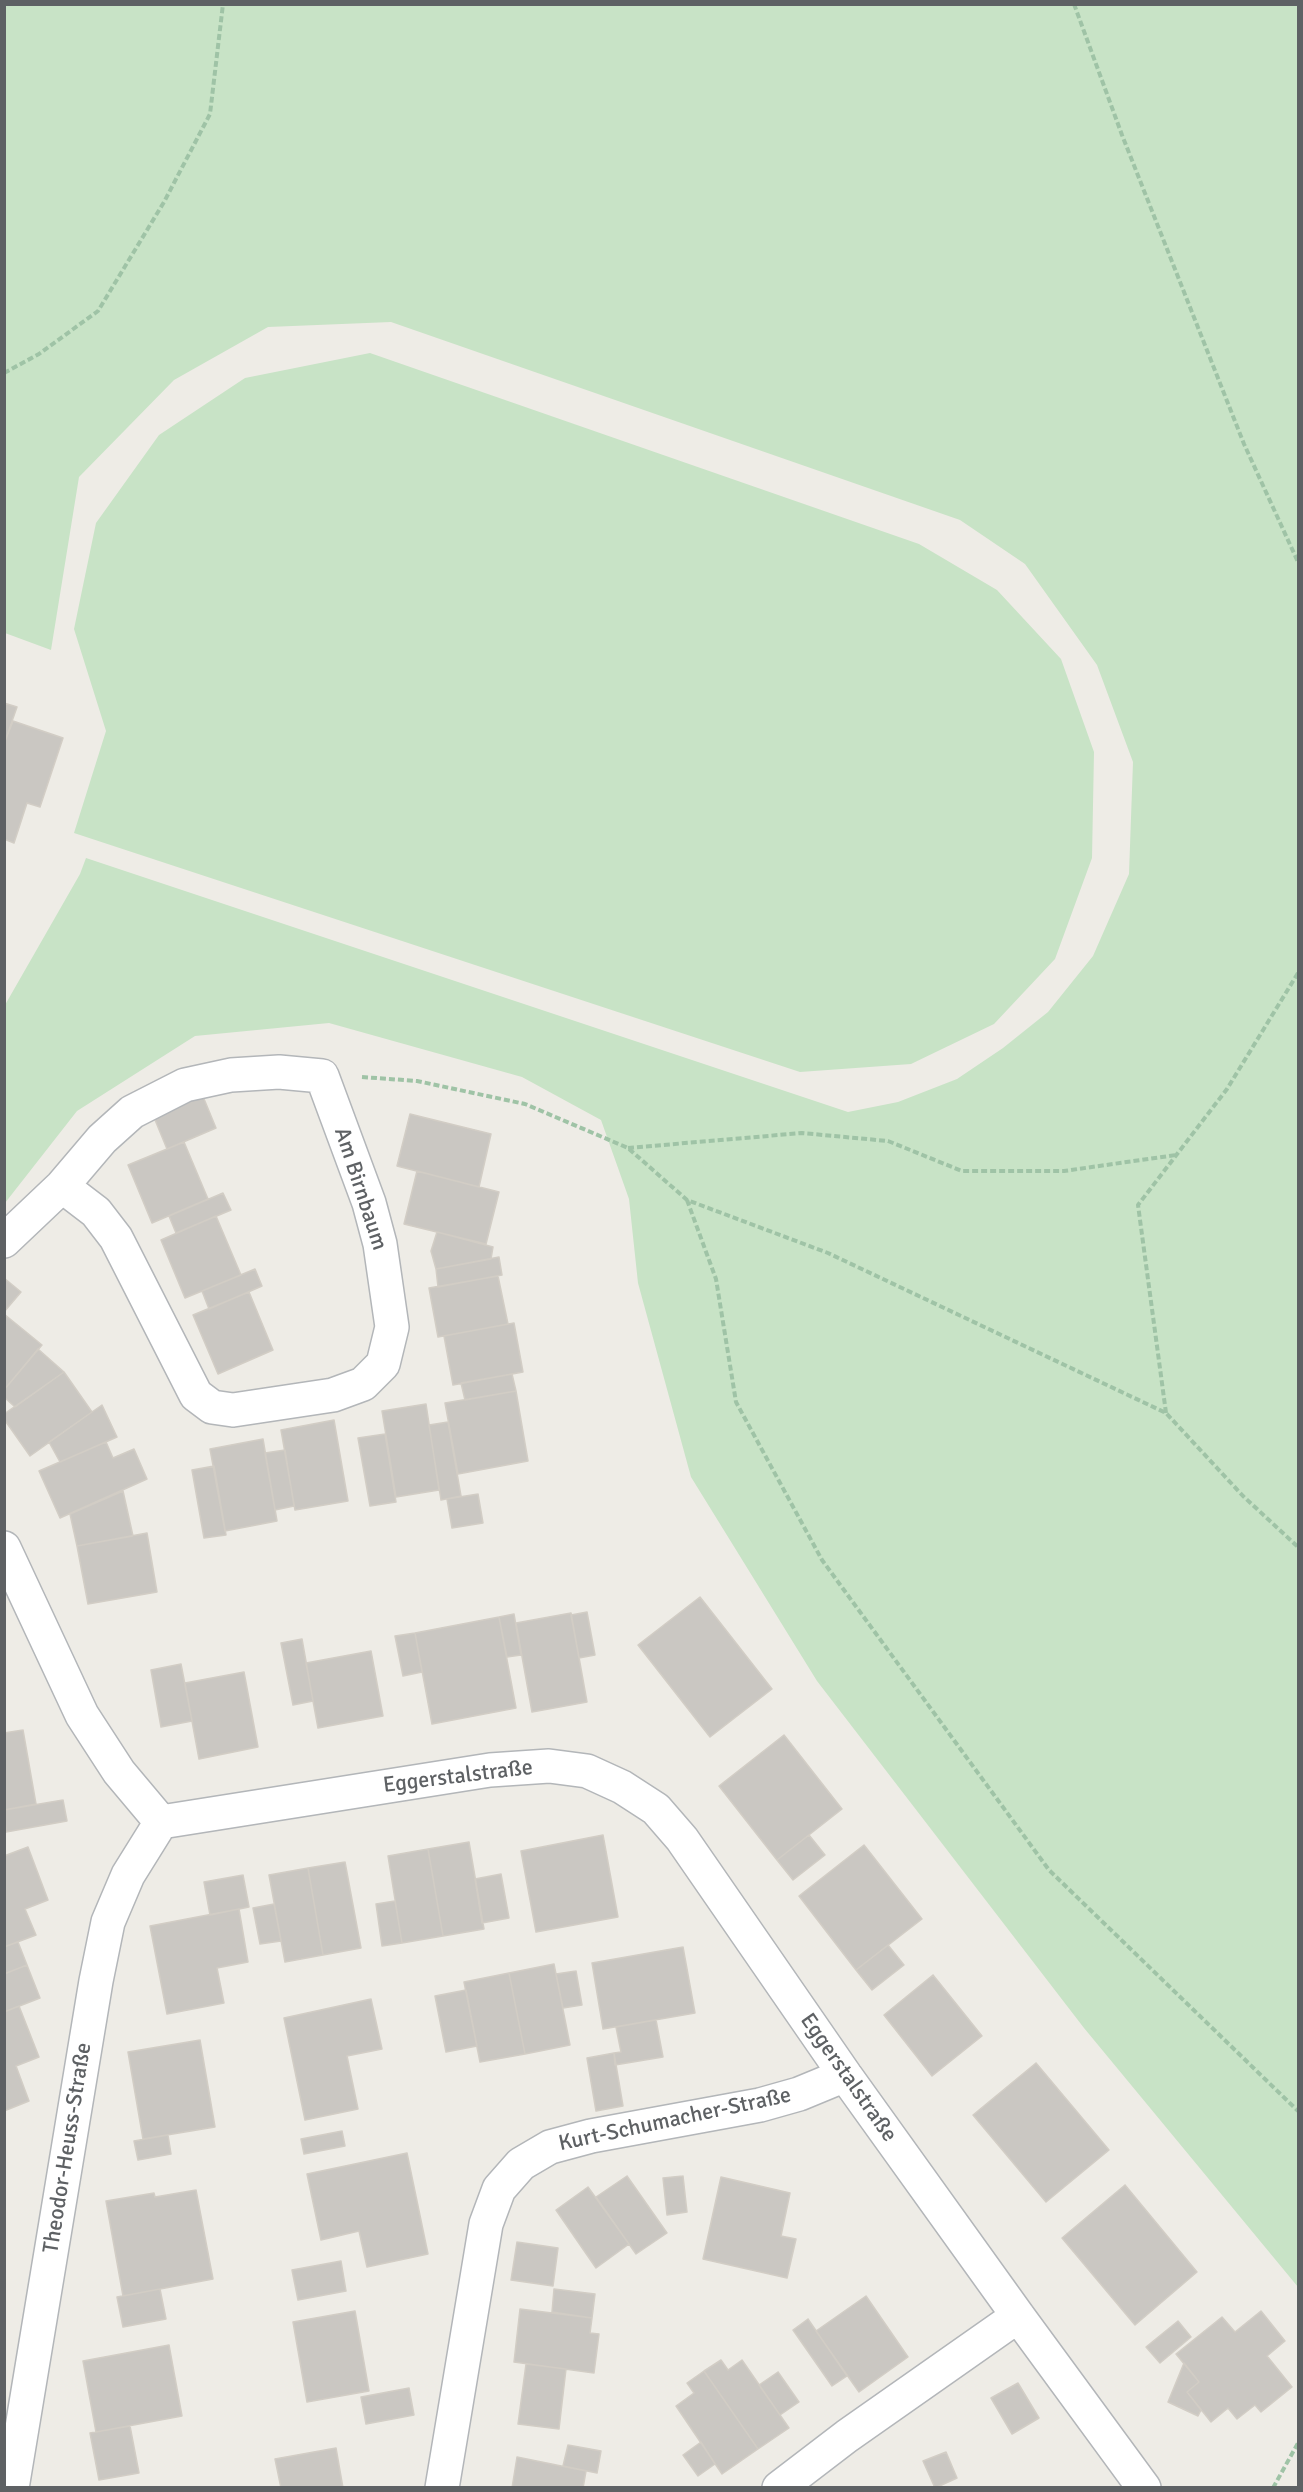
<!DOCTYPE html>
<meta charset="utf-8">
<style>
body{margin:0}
#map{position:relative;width:1303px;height:2492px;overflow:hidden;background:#eeece6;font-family:Signika,sans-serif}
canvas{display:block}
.frame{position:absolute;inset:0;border:6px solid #5e6164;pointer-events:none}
</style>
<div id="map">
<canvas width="1303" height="2492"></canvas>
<div class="frame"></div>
</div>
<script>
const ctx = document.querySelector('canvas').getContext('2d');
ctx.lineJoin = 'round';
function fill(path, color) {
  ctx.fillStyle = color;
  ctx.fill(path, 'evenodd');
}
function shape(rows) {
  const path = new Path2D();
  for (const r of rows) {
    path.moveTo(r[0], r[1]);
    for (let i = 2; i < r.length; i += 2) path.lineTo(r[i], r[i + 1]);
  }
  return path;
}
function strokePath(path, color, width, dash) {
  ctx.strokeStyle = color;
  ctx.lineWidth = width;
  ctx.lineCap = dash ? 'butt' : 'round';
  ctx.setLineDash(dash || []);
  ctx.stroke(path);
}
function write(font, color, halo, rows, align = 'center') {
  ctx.font = font + ' Signika,sans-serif';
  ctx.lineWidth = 4.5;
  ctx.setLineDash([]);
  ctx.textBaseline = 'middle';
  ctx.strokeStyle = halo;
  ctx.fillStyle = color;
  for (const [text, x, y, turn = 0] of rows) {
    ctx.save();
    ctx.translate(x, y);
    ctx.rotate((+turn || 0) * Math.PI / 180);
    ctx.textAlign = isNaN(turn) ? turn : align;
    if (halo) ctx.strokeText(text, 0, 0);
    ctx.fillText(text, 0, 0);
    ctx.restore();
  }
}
fill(shape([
 [5,4,1298,5,1298,2287,1084,2028,817,1681,691,1477,638,1283,629,1199,601,1120,522,1077,329,1023,195,1036,77,1111,5,1203,5,1005,80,874,86,858,848,1112,898,1102,957,1079,1003,1048,1048,1012,1093,956,1129,874,1133,762,1097,665,1025,564,960,520,391,322,268,327,174,380,79,477,51,650,5,633],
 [370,353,919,544,997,590,1061,659,1094,752,1092,858,1055,959,994,1024,911,1064,800,1072,74,833,106,731,74,629,96,523,159,435,245,378]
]), '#c8e3c6');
const building = shape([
 [4,703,17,707,4,744,4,703],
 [13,721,63,738,40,807,27,803,14,843,4,839,4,744,13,721],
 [202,1094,216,1128,167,1149,153,1115,202,1094],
 [410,1114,491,1134,479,1187,397,1166,410,1114],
 [184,1142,208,1199,152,1223,128,1165,184,1142],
 [417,1171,499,1192,486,1244,404,1224,417,1171],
 [223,1193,231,1210,176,1233,169,1216,223,1193],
 [216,1216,241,1275,185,1298,161,1240,216,1216],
 [437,1232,493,1247,491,1259,436,1269,431,1251,437,1232],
 [499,1257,502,1275,438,1287,436,1269,499,1257],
 [255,1269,262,1286,209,1309,202,1291,255,1269],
 [498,1276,508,1324,438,1337,429,1288,498,1276],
 [4,1278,21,1292,4,1312,4,1278],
 [249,1292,273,1350,218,1374,193,1315,249,1292],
 [4,1314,42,1345,4,1390,4,1314],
 [514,1323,523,1372,453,1385,444,1336,514,1323],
 [38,1349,64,1372,15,1407,4,1397,4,1390,38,1349],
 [64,1372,92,1412,30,1456,4,1419,4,1414,64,1372],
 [512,1374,516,1391,465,1400,461,1383,512,1374],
 [516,1391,528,1461,458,1474,445,1403,516,1391],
 [426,1404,439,1490,396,1497,382,1411,426,1404],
 [102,1405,117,1437,60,1462,49,1442,102,1405],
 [334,1420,348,1501,295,1510,281,1430,334,1420],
 [448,1422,461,1496,441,1500,429,1425,448,1422],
 [385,1434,396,1502,370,1506,358,1438,385,1434],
 [263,1439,277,1521,225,1531,210,1449,263,1439],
 [106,1442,113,1458,134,1449,147,1479,60,1518,39,1471,106,1442],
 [285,1450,294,1506,275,1510,265,1453,285,1450],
 [214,1466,226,1535,204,1538,192,1470,214,1466],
 [123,1491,133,1536,77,1546,70,1514,123,1491],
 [478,1494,483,1523,452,1528,447,1499,478,1494],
 [147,1533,157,1592,88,1604,77,1546,147,1533],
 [700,1597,772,1689,710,1737,638,1645,700,1597],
 [587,1612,595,1655,579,1658,571,1615,587,1612],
 [571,1613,587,1702,532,1712,516,1623,571,1613],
 [514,1614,521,1655,507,1657,499,1617,514,1614],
 [499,1617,516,1708,432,1724,415,1633,499,1617],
 [415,1633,422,1672,403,1676,395,1636,415,1633],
 [302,1639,313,1701,293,1705,281,1643,302,1639],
 [371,1651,383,1716,318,1728,306,1663,371,1651],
 [181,1664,192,1721,161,1727,151,1670,181,1664],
 [244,1672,258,1747,199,1759,185,1683,244,1672],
 [23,1730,36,1804,4,1810,4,1733,23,1730],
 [784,1735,842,1809,777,1860,719,1786,784,1735],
 [63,1800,67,1821,6,1832,4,1810,63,1800],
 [603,1835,618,1917,536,1932,521,1851,603,1835],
 [809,1835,825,1855,793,1880,777,1860,809,1835],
 [469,1842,484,1929,443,1936,428,1849,469,1842],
 [864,1845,922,1919,856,1970,799,1896,864,1845],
 [28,1847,48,1900,25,1909,36,1935,4,1947,4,1856,28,1847],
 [428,1849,443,1936,402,1943,388,1856,428,1849],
 [345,1862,361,1948,323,1955,308,1868,345,1862],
 [308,1868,323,1955,285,1962,269,1875,308,1868],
 [501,1874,509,1918,482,1923,475,1879,501,1874],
 [243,1875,249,1907,210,1915,204,1882,243,1875],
 [395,1901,402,1943,382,1946,376,1904,395,1901],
 [274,1904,281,1941,260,1944,253,1908,274,1904],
 [239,1909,248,1962,217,1968,224,2003,167,2014,150,1926,239,1909],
 [18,1942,27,1965,4,1974,4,1947,18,1942],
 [888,1945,904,1965,872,1990,856,1970,888,1945],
 [683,1947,695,2013,603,2029,592,1963,683,1947],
 [554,1964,570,2045,525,2054,509,1973,554,1964],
 [27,1965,40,1998,4,2012,4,1974,27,1965],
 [576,1971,582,2005,563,2008,556,1974,576,1971],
 [509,1973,525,2054,480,2062,464,1982,509,1973],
 [933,1975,982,2036,932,2076,884,2015,933,1975],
 [466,1990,477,2046,446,2052,435,1996,466,1990],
 [371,1999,382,2049,347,2056,358,2109,305,2120,284,2018,371,1999],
 [19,2006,39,2057,16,2066,29,2101,4,2111,4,2012,19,2006],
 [656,2020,663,2057,615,2065,614,2053,621,2052,616,2027,656,2020],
 [200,2040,215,2127,143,2139,128,2052,200,2040],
 [614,2053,623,2106,596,2111,587,2058,614,2053],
 [1036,2063,1109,2150,1046,2202,973,2115,1036,2063],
 [342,2131,345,2146,304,2154,301,2139,342,2131],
 [168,2135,171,2154,138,2160,134,2141,168,2135],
 [407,2153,428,2254,367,2267,359,2231,321,2240,307,2174,407,2153],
 [627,2176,667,2233,636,2254,596,2197,627,2176],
 [683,2176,687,2212,667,2215,663,2178,683,2176],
 [721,2177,790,2193,781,2236,796,2239,787,2278,703,2259,721,2177],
 [1125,2185,1197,2272,1135,2325,1062,2238,1125,2185],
 [588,2187,629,2244,596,2268,556,2210,588,2187],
 [196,2190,213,2279,123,2296,106,2201,154,2193,155,2197,196,2190],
 [517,2242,558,2248,553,2286,511,2280,517,2242],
 [341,2261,346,2291,298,2300,292,2270,341,2261],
 [160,2289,166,2319,123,2327,117,2297,160,2289],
 [554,2289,595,2294,592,2318,552,2312,554,2289],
 [866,2296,908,2357,859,2392,816,2331,866,2296],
 [520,2309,592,2318,590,2333,599,2334,594,2373,514,2362,520,2309],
 [355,2311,369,2391,307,2402,293,2322,355,2311],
 [1261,2311,1285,2341,1267,2356,1292,2387,1261,2412,1255,2405,1237,2419,1228,2408,1211,2422,1187,2392,1199,2382,1176,2354,1222,2317,1235,2332,1261,2311],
 [808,2319,847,2376,832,2386,793,2330,808,2319],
 [1178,2321,1191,2337,1160,2363,1146,2347,1178,2321],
 [169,2345,182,2416,96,2432,83,2361,169,2345],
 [721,2360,728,2370,742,2360,789,2428,758,2449,704,2371,721,2360],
 [1184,2363,1199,2382,1187,2392,1201,2410,1198,2416,1168,2402,1184,2363],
 [526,2364,566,2369,559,2429,518,2424,526,2364],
 [704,2371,758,2449,722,2474,676,2406,694,2393,687,2383,704,2371],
 [778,2372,799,2402,780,2415,759,2385,778,2372],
 [1018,2383,1039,2418,1012,2434,991,2398,1018,2383],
 [409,2388,414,2415,366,2424,361,2397,409,2388],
 [130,2426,139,2473,99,2480,90,2433,130,2426],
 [701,2442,715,2464,698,2476,683,2455,701,2442],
 [568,2445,601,2451,597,2473,563,2466,568,2445],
 [336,2448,343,2488,281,2488,275,2459,336,2448],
 [946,2452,957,2478,935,2488,923,2461,946,2452],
 [517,2457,586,2471,583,2488,512,2488,517,2457]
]);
fill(building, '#cac7c2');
strokePath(building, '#d2cdc5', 1.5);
const minor = shape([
 [4,1241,62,1186,102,1139,132,1112,185,1085,231,1075,279,1072,322,1076,369,1203,380,1244,392,1327,383,1364,363,1384,333,1395,233,1410,212,1407,196,1395,116,1238,96,1212,62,1186],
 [4,1548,82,1715,119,1772,161,1822],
 [161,1822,490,1770,549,1766,587,1771,622,1787,656,1809,682,1839,845,2075,1018,2316,1144,2488],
 [12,2488,96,1981,108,1922,128,1875,161,1822],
 [442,2488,486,2224,499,2189,521,2164,550,2147,591,2136,760,2105,799,2094,845,2075],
 [779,2488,847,2436,1018,2316]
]);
strokePath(minor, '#b3b6b9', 36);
strokePath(shape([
 [1074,4,1122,135,1244,444,1298,562],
 [4,373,39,354,98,311,164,202,210,114,223,4],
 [362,1077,417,1081,525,1104,628,1148,687,1200,828,1253,1166,1413,1243,1496,1298,1547],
 [628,1148,802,1133,888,1141,962,1171,1064,1171,1176,1155],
 [687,1200,716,1279,736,1402,822,1560,1049,1870,1298,2111],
 [1166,1413,1138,1205,1227,1089,1298,973],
 [1273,2488,1298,2443]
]), '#9fc3a6', 4, [6, 3]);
strokePath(minor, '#fff', 33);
write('22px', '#5e6164', '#fff', [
 ["Am Birnbaum",360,1189,72],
 ["Eggerstalstraße",458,1777,-7],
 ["Eggerstalstraße",848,2078,55],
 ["Kurt-Schumacher-Straße",675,2120,-12],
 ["Theodor-Heuss-Straße",68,2148,-81]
]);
</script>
